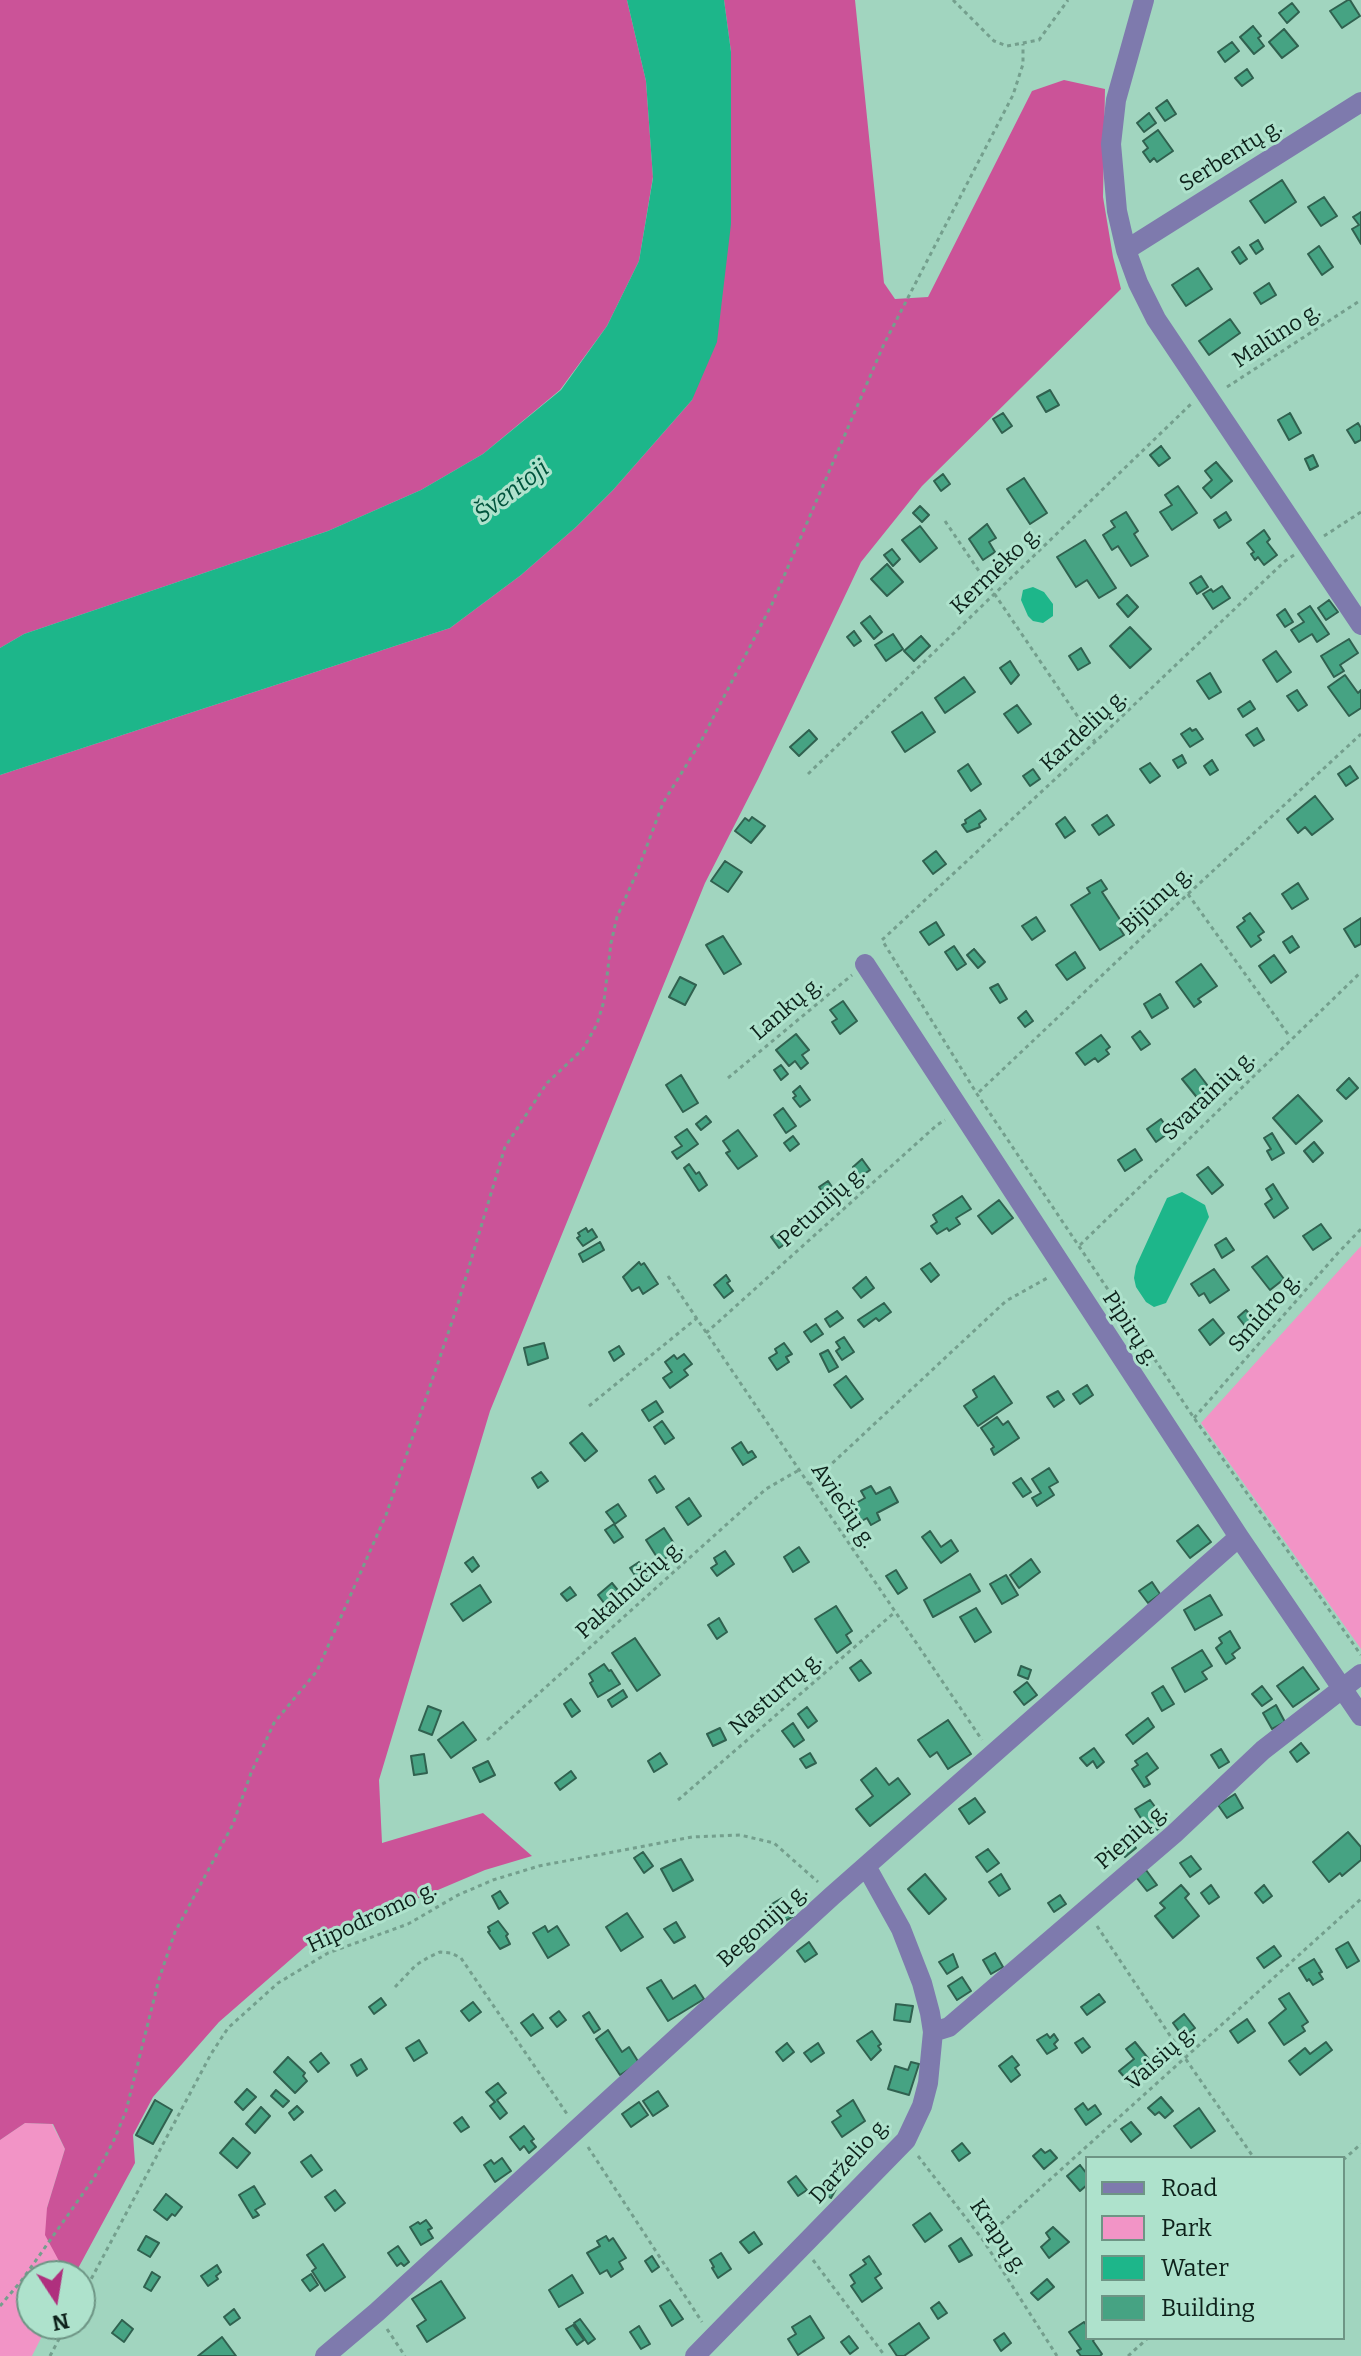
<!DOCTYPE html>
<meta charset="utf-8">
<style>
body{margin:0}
#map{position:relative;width:1361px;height:2356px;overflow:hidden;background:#a1d5bf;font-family:Bitter,serif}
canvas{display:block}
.legend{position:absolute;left:1085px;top:2156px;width:260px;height:184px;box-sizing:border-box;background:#aee2cc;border:2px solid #6e9585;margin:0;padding:10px 14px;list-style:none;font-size:24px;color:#0d211a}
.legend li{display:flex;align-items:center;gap:16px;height:40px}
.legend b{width:40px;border:2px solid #6e9585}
.north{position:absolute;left:16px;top:2260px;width:80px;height:80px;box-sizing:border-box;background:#aee2cc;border:2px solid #6e9585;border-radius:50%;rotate:168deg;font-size:22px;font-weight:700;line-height:32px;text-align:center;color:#0d211a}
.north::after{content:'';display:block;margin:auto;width:28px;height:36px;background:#af307e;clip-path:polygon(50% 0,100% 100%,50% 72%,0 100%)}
</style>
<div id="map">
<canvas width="1361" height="2356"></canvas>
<ul class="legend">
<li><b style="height:10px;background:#7e7aad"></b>Road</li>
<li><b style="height:22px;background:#f294c6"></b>Park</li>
<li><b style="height:22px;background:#1db68a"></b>Water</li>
<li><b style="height:22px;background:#46a383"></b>Building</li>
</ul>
<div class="north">N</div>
</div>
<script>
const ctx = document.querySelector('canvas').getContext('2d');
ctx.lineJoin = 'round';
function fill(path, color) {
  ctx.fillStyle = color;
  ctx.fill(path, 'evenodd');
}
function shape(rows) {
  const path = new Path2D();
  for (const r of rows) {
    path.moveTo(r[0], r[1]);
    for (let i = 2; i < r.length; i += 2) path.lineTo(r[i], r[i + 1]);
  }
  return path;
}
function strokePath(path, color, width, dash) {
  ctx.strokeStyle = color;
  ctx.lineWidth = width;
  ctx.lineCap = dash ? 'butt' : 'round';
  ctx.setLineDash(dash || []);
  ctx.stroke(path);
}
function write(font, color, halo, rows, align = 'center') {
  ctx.font = font + ' Bitter,serif';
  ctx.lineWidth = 6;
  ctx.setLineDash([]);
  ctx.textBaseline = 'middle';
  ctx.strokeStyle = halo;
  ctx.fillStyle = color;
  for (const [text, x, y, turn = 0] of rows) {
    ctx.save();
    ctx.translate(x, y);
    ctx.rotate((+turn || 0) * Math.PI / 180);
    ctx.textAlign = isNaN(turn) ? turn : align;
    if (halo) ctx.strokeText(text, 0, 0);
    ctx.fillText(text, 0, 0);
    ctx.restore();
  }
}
fill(shape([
 [1361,1246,1361,1649,1201,1423],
 [25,2123,52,2124,65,2149,47,2208,59,2261,75,2274,74,2276,32,2276,32,2324,48,2324,32,2356,0,2356,0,2140]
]), '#f294c6');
fill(shape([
 [0,0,627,0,646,81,653,177,639,261,607,326,560,390,483,454,421,490,328,531,24,634,0,648],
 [724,0,855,0,884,283,895,299,928,297,1032,91,1064,80,1105,89,1103,197,1113,257,1121,289,922,486,861,562,758,779,705,883,490,1411,379,1780,382,1843,483,1813,532,1856,485,1870,306,1946,219,2022,153,2097,133,2135,135,2163,75,2274,59,2261,45,2235,47,2208,65,2149,53,2124,25,2123,0,2140,0,775,450,628,521,575,576,527,613,490,692,400,731,52]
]), '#cb5398');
fill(shape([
 [627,0,724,0,731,52,731,224,717,342,692,400,613,490,576,527,521,575,450,628,0,775,0,648,24,634,328,531,421,490,483,454,561,390,607,326,639,261,653,178,646,81],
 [1033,587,1044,592,1053,604,1053,616,1043,623,1033,621,1028,616,1021,600,1023,590],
 [1182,1192,1205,1205,1209,1217,1166,1303,1154,1307,1146,1302,1136,1287,1134,1278,1136,1266,1167,1198]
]), '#1db68a');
const building = shape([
 [1348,0,1350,0,1360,16,1342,28,1330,11,1348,0],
 [1292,3,1299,12,1287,23,1279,13,1292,3],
 [1253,26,1261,36,1258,38,1264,46,1254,54,1240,37,1253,26],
 [1284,29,1298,46,1282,58,1269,42,1284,29],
 [1232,42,1239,51,1225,62,1218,52,1232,42],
 [1247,69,1253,78,1242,86,1235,78,1247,69],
 [1167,100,1176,114,1165,121,1156,108,1167,100],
 [1149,113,1156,123,1144,132,1137,123,1149,113],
 [1158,130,1173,151,1157,162,1154,158,1150,162,1143,152,1148,148,1143,141,1158,130],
 [1282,180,1296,202,1265,223,1250,201,1282,180],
 [1324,197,1337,216,1321,226,1308,207,1324,197],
 [1361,212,1361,244,1352,229,1359,225,1353,217,1361,212],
 [1258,240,1263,249,1256,254,1250,245,1258,240],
 [1319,246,1333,267,1322,275,1308,254,1319,246],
 [1239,247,1247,259,1240,264,1232,252,1239,247],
 [1198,268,1212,289,1186,306,1172,285,1198,268],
 [1269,283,1276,295,1261,304,1254,293,1269,283],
 [1230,319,1240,333,1209,355,1199,341,1230,319],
 [1050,390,1059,405,1046,412,1037,397,1050,390],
 [1003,413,1012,426,1002,433,993,419,1003,413],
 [1290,413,1301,433,1289,440,1278,420,1290,413],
 [1358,423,1361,428,1361,440,1355,443,1347,430,1358,423],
 [1161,446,1170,458,1159,466,1150,455,1161,446],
 [1313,455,1318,466,1310,470,1305,459,1313,455],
 [1216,462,1232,481,1211,498,1203,488,1212,480,1205,471,1216,462],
 [943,474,950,484,941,491,934,481,943,474],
 [1024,478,1047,513,1030,524,1007,489,1024,478],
 [1178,486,1197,513,1172,530,1160,512,1172,505,1165,495,1178,486],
 [920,506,929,515,922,522,913,513,920,506],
 [1126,512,1138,531,1134,534,1148,556,1131,566,1118,546,1112,550,1103,535,1115,527,1111,521,1126,512],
 [1226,512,1231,520,1219,528,1214,520,1226,512],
 [987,524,996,538,989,542,995,552,983,560,969,539,987,524],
 [920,526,937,548,920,562,902,540,920,526],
 [1264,530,1270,539,1267,542,1277,555,1264,565,1258,557,1255,560,1251,554,1254,552,1247,543,1264,530],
 [1085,540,1116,588,1099,598,1087,580,1076,587,1057,557,1085,540],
 [892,549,900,559,893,566,884,555,892,549],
 [887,564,903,582,887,596,871,579,887,564],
 [1201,576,1208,587,1197,594,1190,583,1201,576],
 [1222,586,1230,598,1213,609,1203,594,1211,589,1213,592,1222,586],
 [1127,595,1138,607,1128,617,1117,604,1127,595],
 [1329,600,1338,612,1326,620,1318,608,1329,600],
 [1310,606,1329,634,1317,642,1312,634,1299,642,1291,630,1304,622,1298,614,1310,606],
 [1285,609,1293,622,1285,627,1277,615,1285,609],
 [870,616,882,632,874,639,861,623,870,616],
 [1130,627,1151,649,1130,668,1110,646,1130,627],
 [854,631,861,641,854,646,847,637,854,631],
 [893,634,903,649,886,661,875,645,893,634],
 [921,636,930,646,914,661,904,651,921,636],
 [1349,639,1358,653,1340,665,1344,671,1334,677,1321,656,1349,639],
 [1081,648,1090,663,1078,670,1069,656,1081,648],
 [1276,651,1291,672,1277,682,1263,660,1276,651],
 [1010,661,1019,675,1011,684,1000,668,1010,661],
 [1210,673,1221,692,1209,699,1197,681,1210,673],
 [1345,675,1358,693,1361,690,1361,708,1349,716,1328,687,1345,675],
 [964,677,975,692,945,713,935,698,964,677],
 [1297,690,1307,705,1298,711,1287,696,1297,690],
 [1250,701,1255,709,1243,717,1238,709,1250,701],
 [1017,705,1031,724,1018,733,1004,714,1017,705],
 [922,712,935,732,905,752,892,732,922,712],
 [1190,728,1192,731,1196,729,1203,739,1190,747,1181,734,1190,728],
 [1257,728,1264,740,1254,746,1246,735,1257,728],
 [809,730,817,739,799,756,790,747,809,730],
 [1182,755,1186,763,1178,768,1173,760,1182,755],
 [1212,760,1218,770,1210,775,1204,766,1212,760],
 [1150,763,1160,776,1150,783,1140,769,1150,763],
 [968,764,981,784,971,791,958,771,968,764],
 [1350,766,1358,778,1346,786,1338,774,1350,766],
 [1033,769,1040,779,1030,786,1023,776,1033,769],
 [1315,796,1333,819,1312,835,1305,827,1298,833,1287,819,1315,796],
 [980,810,986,819,979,824,980,827,967,832,962,825,966,823,965,820,980,810],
 [1107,815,1114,825,1099,835,1092,825,1107,815],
 [752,817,765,826,751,843,735,831,745,818,749,821,752,817],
 [1065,817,1075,831,1065,838,1056,824,1065,817],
 [936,851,946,864,933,874,923,861,936,851],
 [725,861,742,872,728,892,711,881,725,861],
 [1101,880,1107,889,1102,892,1121,921,1117,924,1124,935,1100,950,1071,905,1090,893,1087,888,1101,880],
 [1298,883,1308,899,1292,909,1282,894,1298,883],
 [1250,913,1264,932,1258,936,1261,940,1251,947,1237,927,1245,921,1243,918,1250,913],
 [1036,917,1045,931,1032,940,1022,926,1036,917],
 [1361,918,1361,944,1355,947,1344,929,1361,918],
 [936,922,944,935,929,945,920,932,936,922],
 [723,936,741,964,724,974,706,945,723,936],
 [1292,936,1299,947,1290,953,1283,942,1292,936],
 [954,946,966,964,957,970,945,952,954,946],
 [974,949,985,962,978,968,967,955,974,949],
 [1075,952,1085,968,1067,980,1056,965,1075,952],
 [1274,955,1286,972,1271,983,1259,966,1274,955],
 [1201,964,1217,986,1198,999,1201,1002,1194,1007,1176,982,1201,964],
 [680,977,696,985,685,1005,669,997,680,977],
 [998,984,1007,999,1000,1003,990,988,998,984],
 [1160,994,1168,1008,1152,1018,1144,1004,1160,994],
 [843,1001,857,1021,840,1034,832,1022,837,1019,830,1010,843,1001],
 [1026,1011,1033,1021,1025,1027,1018,1018,1026,1011],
 [1140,1031,1150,1044,1141,1050,1132,1037,1140,1031],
 [796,1034,809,1050,802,1055,808,1063,801,1069,795,1061,789,1066,776,1050,796,1034],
 [1101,1035,1110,1047,1106,1050,1109,1054,1098,1062,1095,1058,1085,1065,1076,1053,1101,1035],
 [781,1065,788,1074,781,1080,774,1070,781,1065],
 [1195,1069,1211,1090,1199,1100,1182,1079,1195,1069],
 [681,1075,698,1103,683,1112,666,1085,681,1075],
 [1349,1078,1358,1088,1346,1099,1337,1090,1349,1078],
 [800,1086,810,1100,800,1107,793,1098,796,1096,793,1092,800,1086],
 [1298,1095,1322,1121,1296,1144,1273,1118,1298,1095],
 [783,1108,796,1126,786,1133,774,1115,783,1108],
 [706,1116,711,1122,701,1130,696,1124,706,1116],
 [1161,1119,1170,1132,1156,1142,1147,1129,1161,1119],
 [687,1129,698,1144,677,1159,672,1152,682,1146,675,1137,687,1129],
 [738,1130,757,1156,738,1169,726,1153,730,1151,723,1141,738,1130],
 [1272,1133,1284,1153,1272,1160,1267,1151,1271,1149,1264,1138,1272,1133],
 [793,1136,799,1144,790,1151,784,1143,793,1136],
 [1314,1142,1323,1153,1313,1162,1304,1151,1314,1142],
 [1135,1149,1142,1160,1125,1171,1118,1160,1135,1149],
 [862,1159,870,1170,860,1177,853,1167,862,1159],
 [689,1164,696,1174,699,1172,707,1185,699,1191,684,1168,689,1164],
 [1208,1167,1223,1185,1212,1194,1197,1175,1208,1167],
 [828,1181,839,1197,830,1203,819,1187,828,1181],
 [1273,1184,1288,1208,1274,1218,1265,1204,1272,1199,1266,1189,1273,1184],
 [962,1196,971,1209,956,1218,960,1224,949,1231,947,1228,937,1234,931,1226,937,1222,933,1215,962,1196],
 [999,1200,1013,1218,992,1234,978,1216,999,1200],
 [1321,1224,1331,1238,1313,1250,1303,1236,1321,1224],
 [586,1228,588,1232,592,1229,597,1237,583,1246,577,1238,580,1236,578,1233,586,1228],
 [781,1230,788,1242,779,1248,771,1237,781,1230],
 [1226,1238,1234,1250,1222,1258,1215,1245,1226,1238],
 [600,1242,604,1250,583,1262,579,1254,600,1242],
 [1267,1256,1284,1279,1270,1290,1252,1267,1267,1256],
 [639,1262,641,1265,644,1263,658,1284,643,1294,639,1287,632,1291,623,1277,639,1262],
 [930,1263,939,1275,931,1282,921,1269,930,1263],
 [1214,1269,1229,1290,1210,1303,1204,1293,1199,1296,1191,1284,1214,1269],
 [726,1275,730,1281,727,1283,733,1291,724,1298,714,1285,726,1275],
 [866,1277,874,1288,861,1298,853,1288,866,1277],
 [884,1303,891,1312,879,1321,876,1318,864,1327,858,1320,884,1303],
 [1246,1310,1253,1318,1245,1326,1238,1317,1246,1310],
 [837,1311,843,1318,830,1327,825,1319,837,1311],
 [1213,1319,1224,1333,1210,1345,1199,1330,1213,1319],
 [816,1324,823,1334,811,1342,804,1332,816,1324],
 [844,1337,854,1352,842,1360,836,1351,840,1348,836,1342,844,1337],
 [544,1343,548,1358,528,1365,524,1348,544,1343],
 [784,1343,792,1354,786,1357,789,1362,777,1370,769,1358,777,1353,775,1349,784,1343],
 [619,1346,624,1354,614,1361,609,1352,619,1346],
 [828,1350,838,1367,829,1372,820,1354,828,1350],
 [684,1354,692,1364,684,1370,688,1375,670,1388,663,1378,672,1372,665,1362,674,1355,677,1359,684,1354],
 [846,1376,863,1399,851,1408,834,1385,846,1376],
 [994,1376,1012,1403,978,1426,964,1406,977,1397,973,1390,994,1376],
 [1087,1385,1093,1395,1080,1404,1073,1394,1087,1385],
 [1058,1391,1064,1400,1054,1407,1047,1397,1058,1391],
 [656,1401,663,1412,649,1421,642,1410,656,1401],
 [997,1417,1003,1425,1008,1421,1019,1438,994,1455,991,1449,994,1447,981,1428,997,1417],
 [662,1421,674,1438,665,1444,654,1427,662,1421],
 [582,1433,597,1451,585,1461,570,1443,582,1433],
 [741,1442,748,1453,752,1451,756,1457,743,1465,732,1448,741,1442],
 [1049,1468,1058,1482,1049,1487,1054,1495,1037,1506,1032,1498,1041,1493,1032,1479,1049,1468],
 [541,1472,548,1481,538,1488,532,1478,541,1472],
 [655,1476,664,1489,657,1493,649,1480,655,1476],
 [1021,1478,1031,1492,1023,1497,1013,1483,1021,1478],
 [871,1486,876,1494,890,1487,898,1502,877,1513,880,1520,871,1525,867,1518,860,1522,851,1506,865,1498,861,1491,871,1486],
 [689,1498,701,1516,688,1525,676,1507,689,1498],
 [618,1504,626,1516,615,1524,606,1512,618,1504],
 [614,1524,623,1537,614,1543,605,1530,614,1524],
 [1198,1525,1211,1542,1190,1558,1177,1541,1198,1525],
 [664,1528,675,1545,670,1548,673,1553,660,1562,646,1540,664,1528],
 [930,1531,941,1547,951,1540,958,1551,941,1563,922,1537,930,1531],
 [799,1547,809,1562,793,1572,784,1557,799,1547],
 [725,1551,734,1564,717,1576,711,1568,717,1564,714,1558,725,1551],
 [473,1557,479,1566,472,1572,465,1563,473,1557],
 [1031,1559,1040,1572,1019,1588,1010,1575,1031,1559],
 [639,1562,648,1575,639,1581,630,1568,639,1562],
 [896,1570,907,1588,898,1594,886,1576,896,1570],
 [970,1574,980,1591,933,1617,924,1600,970,1574],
 [1006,1575,1018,1595,1002,1604,990,1584,1006,1575],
 [1152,1582,1160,1594,1148,1603,1139,1591,1152,1582],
 [612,1583,625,1599,610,1611,598,1595,612,1583],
 [480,1585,491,1602,463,1621,451,1604,480,1585],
 [570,1587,576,1595,567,1601,561,1594,570,1587],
 [1210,1595,1222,1615,1195,1630,1184,1610,1210,1595],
 [836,1606,852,1631,846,1635,851,1643,837,1653,815,1619,836,1606],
 [976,1608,991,1632,975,1642,960,1617,976,1608],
 [719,1618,727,1632,717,1639,708,1625,719,1618],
 [1230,1631,1240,1648,1232,1654,1235,1658,1226,1664,1216,1648,1222,1643,1219,1638,1230,1631],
 [635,1638,660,1675,637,1691,612,1653,635,1638],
 [1202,1650,1212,1666,1202,1672,1207,1679,1185,1692,1172,1668,1202,1650],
 [861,1660,871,1673,859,1681,850,1668,861,1660],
 [604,1664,609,1671,611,1670,620,1684,598,1697,590,1683,593,1681,589,1674,604,1664],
 [1021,1666,1031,1670,1028,1679,1018,1675,1021,1666],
 [1303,1667,1319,1689,1293,1707,1277,1686,1303,1667],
 [1027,1682,1037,1695,1024,1705,1014,1692,1027,1682],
 [1163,1686,1174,1704,1162,1711,1152,1693,1163,1686],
 [1262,1686,1272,1699,1262,1706,1252,1694,1262,1686],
 [623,1690,627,1697,612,1707,608,1700,623,1690],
 [571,1699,580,1711,572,1717,564,1704,571,1699],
 [1276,1705,1285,1722,1272,1729,1263,1713,1276,1705],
 [428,1706,441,1711,432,1735,419,1730,428,1706],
 [807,1707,817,1721,808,1728,798,1714,807,1707],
 [1148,1718,1154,1727,1133,1744,1126,1735,1148,1718],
 [948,1720,971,1754,948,1769,937,1752,930,1757,918,1740,948,1720],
 [463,1722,476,1740,451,1758,438,1740,463,1722],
 [793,1723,804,1740,794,1747,782,1731,793,1723],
 [720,1728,726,1740,713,1746,707,1734,720,1728],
 [1301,1743,1309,1753,1297,1762,1290,1752,1301,1743],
 [1094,1748,1104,1762,1097,1768,1093,1761,1087,1766,1080,1758,1094,1748],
 [1221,1749,1229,1762,1219,1768,1211,1755,1221,1749],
 [660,1753,667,1764,654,1772,648,1761,660,1753],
 [810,1753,816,1763,806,1768,800,1759,810,1753],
 [1147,1753,1158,1768,1146,1777,1150,1784,1144,1787,1132,1769,1138,1765,1135,1761,1147,1753],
 [424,1754,427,1773,414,1775,411,1756,424,1754],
 [488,1761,495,1775,480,1782,473,1768,488,1761],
 [876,1768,889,1785,898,1778,910,1794,870,1826,856,1809,873,1796,861,1780,876,1768],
 [571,1771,576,1778,560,1790,555,1783,571,1771],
 [1235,1794,1243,1808,1227,1818,1218,1805,1235,1794],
 [975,1798,985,1812,969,1824,959,1809,975,1798],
 [1150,1800,1167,1823,1151,1834,1135,1809,1150,1800],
 [1348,1832,1361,1847,1361,1860,1342,1876,1340,1873,1329,1882,1313,1862,1348,1832],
 [1128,1837,1136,1848,1125,1857,1117,1846,1128,1837],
 [988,1849,999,1863,987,1872,976,1857,988,1849],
 [643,1852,653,1866,644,1873,634,1858,643,1852],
 [1191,1856,1201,1869,1190,1877,1180,1863,1191,1856],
 [681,1859,693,1880,673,1891,661,1869,681,1859],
 [1146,1870,1157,1885,1147,1891,1136,1877,1146,1870],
 [925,1874,946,1899,929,1914,908,1889,925,1874],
 [1001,1874,1010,1889,999,1896,989,1882,1001,1874],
 [1181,1885,1189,1894,1185,1898,1199,1916,1173,1938,1155,1916,1165,1908,1160,1903,1181,1885],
 [1211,1885,1219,1897,1209,1904,1201,1893,1211,1885],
 [1264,1885,1272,1896,1263,1903,1255,1893,1264,1885],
 [500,1891,508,1903,499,1909,492,1896,500,1891],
 [1060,1895,1066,1904,1054,1912,1048,1903,1060,1895],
 [782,1898,794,1916,781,1923,770,1905,782,1898],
 [627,1913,643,1937,621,1951,606,1927,627,1913],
 [498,1921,508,1934,506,1936,510,1944,500,1949,488,1932,490,1931,488,1927,498,1921],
 [676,1922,685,1937,674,1943,664,1929,676,1922],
 [545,1926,548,1932,557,1926,569,1945,548,1958,533,1933,545,1926],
 [809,1942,817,1954,805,1962,797,1951,809,1942],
 [1348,1942,1359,1961,1347,1968,1336,1949,1348,1942],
 [1274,1946,1281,1956,1264,1968,1257,1958,1274,1946],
 [995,1953,1003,1967,991,1974,983,1960,995,1953],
 [953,1954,958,1967,947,1974,939,1962,953,1954],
 [1314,1959,1322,1972,1319,1973,1323,1979,1313,1985,1309,1979,1307,1981,1299,1968,1314,1959],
 [962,1977,971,1991,957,2000,948,1986,962,1977],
 [661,1980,673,1999,695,1985,704,1999,668,2021,647,1988,661,1980],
 [1289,1993,1308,2022,1302,2026,1305,2031,1284,2045,1269,2023,1286,2009,1279,1999,1289,1993],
 [1099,1994,1105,2002,1087,2015,1081,2007,1099,1994],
 [381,1998,386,2005,374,2014,369,2007,381,1998],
 [473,2002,481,2012,469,2021,461,2011,473,2002],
 [896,2004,913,2006,910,2022,894,2020,896,2004],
 [559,2011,566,2020,557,2027,550,2018,559,2011],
 [589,2012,600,2029,594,2033,583,2016,589,2012],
 [533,2014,543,2028,531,2036,521,2023,533,2014],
 [1184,2014,1195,2028,1183,2037,1173,2023,1184,2014],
 [1247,2019,1255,2031,1238,2043,1230,2031,1247,2019],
 [608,2030,622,2052,629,2047,639,2063,620,2075,596,2039,608,2030],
 [872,2031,881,2044,878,2046,881,2050,871,2060,857,2041,872,2031],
 [1047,2034,1050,2038,1054,2034,1058,2040,1054,2044,1057,2048,1047,2054,1037,2040,1047,2034],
 [1083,2038,1090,2047,1082,2053,1075,2043,1083,2038],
 [419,2040,427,2053,414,2061,406,2048,419,2040],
 [1135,2042,1156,2068,1133,2087,1119,2071,1134,2059,1126,2049,1135,2042],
 [1326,2042,1332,2050,1300,2075,1289,2061,1305,2048,1310,2054,1326,2042],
 [787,2043,794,2052,783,2061,776,2052,787,2043],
 [818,2043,824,2053,811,2062,804,2053,818,2043],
 [321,2053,329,2063,318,2072,310,2062,321,2053],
 [1012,2056,1019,2065,1015,2068,1020,2075,1011,2082,999,2066,1012,2056],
 [288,2057,305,2073,303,2076,307,2081,295,2093,274,2072,288,2057],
 [361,2059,367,2069,357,2076,351,2065,361,2059],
 [911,2062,919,2064,909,2095,888,2089,895,2066,908,2070,911,2062],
 [498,2083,506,2093,497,2100,507,2113,500,2119,490,2106,495,2102,486,2092,498,2083],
 [247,2089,256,2097,243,2110,235,2102,247,2089],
 [276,2090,289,2101,283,2107,271,2096,276,2090],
 [658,2091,668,2106,653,2116,643,2101,658,2091],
 [1161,2097,1173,2111,1165,2118,1159,2112,1155,2115,1148,2108,1161,2097],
 [155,2100,172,2110,153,2144,136,2135,155,2100],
 [853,2100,865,2121,842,2137,832,2122,841,2116,837,2111,853,2100],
 [639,2102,648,2115,631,2127,622,2114,639,2102],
 [1083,2103,1088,2110,1095,2105,1101,2114,1086,2125,1075,2109,1083,2103],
 [297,2106,303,2112,294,2120,289,2113,297,2106],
 [261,2107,270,2116,255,2133,246,2124,261,2107],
 [1199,2108,1215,2131,1191,2148,1174,2126,1199,2108],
 [462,2117,469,2127,461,2132,454,2123,462,2117],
 [1131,2122,1141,2134,1131,2142,1121,2129,1131,2122],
 [524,2126,534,2139,531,2141,536,2147,529,2153,524,2146,520,2150,510,2137,524,2126],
 [233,2138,250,2153,237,2168,220,2153,233,2138],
 [962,2143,970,2153,959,2161,952,2151,962,2143],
 [1041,2149,1045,2153,1050,2150,1057,2158,1044,2169,1033,2156,1041,2149],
 [311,2155,322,2170,312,2177,301,2162,311,2155],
 [502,2158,511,2171,495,2182,484,2165,491,2160,494,2164,502,2158],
 [1080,2165,1087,2174,1087,2185,1080,2191,1067,2176,1080,2165],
 [796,2176,807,2190,798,2196,788,2182,796,2176],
 [830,2179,839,2184,831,2198,822,2192,830,2179],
 [254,2186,265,2204,255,2210,259,2215,253,2218,239,2195,254,2186],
 [335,2190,345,2203,335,2211,325,2197,335,2190],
 [166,2194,182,2207,175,2216,172,2214,167,2220,154,2210,166,2194],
 [930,2213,942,2230,925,2242,913,2225,930,2213],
 [426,2220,432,2228,428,2230,433,2238,421,2245,410,2227,418,2222,420,2224,426,2220],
 [1053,2227,1069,2242,1049,2258,1041,2247,1050,2239,1046,2233,1053,2227],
 [754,2232,762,2244,749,2253,740,2242,754,2232],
 [146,2236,159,2243,150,2257,138,2250,146,2236],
 [606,2236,609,2241,613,2238,626,2258,619,2262,623,2269,611,2277,607,2270,600,2274,587,2253,600,2246,597,2241,606,2236],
 [961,2238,972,2255,959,2262,949,2246,961,2238],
 [323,2244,345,2277,325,2291,312,2271,316,2268,307,2255,323,2244],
 [398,2246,409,2262,404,2266,401,2263,397,2266,388,2253,398,2246],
 [721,2253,731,2269,718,2278,712,2268,714,2267,710,2260,721,2253],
 [652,2256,659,2267,652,2272,645,2261,652,2256],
 [869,2256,881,2274,875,2278,882,2288,862,2302,851,2286,855,2283,850,2275,866,2264,863,2260,869,2256],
 [217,2265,221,2272,216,2276,218,2279,208,2286,201,2276,217,2265],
 [152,2272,160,2277,151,2291,144,2287,152,2272],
 [311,2274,318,2285,310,2291,302,2280,311,2274],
 [572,2275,583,2293,559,2307,549,2290,572,2275],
 [1047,2279,1054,2287,1038,2300,1031,2293,1047,2279],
 [441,2281,465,2318,427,2342,417,2326,426,2320,412,2299,441,2281],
 [670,2300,683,2319,672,2326,660,2306,670,2300],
 [939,2302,947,2313,938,2319,931,2308,939,2302],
 [234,2309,240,2318,230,2325,224,2317,234,2309],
 [810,2316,824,2338,798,2355,788,2339,796,2334,792,2327,810,2316],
 [580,2319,595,2339,588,2344,574,2323,580,2319],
 [122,2320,133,2329,124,2342,112,2333,122,2320],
 [1084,2322,1087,2326,1087,2338,1095,2338,1093,2341,1102,2354,1100,2356,1081,2356,1077,2351,1081,2349,1069,2332,1084,2322],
 [919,2323,929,2338,904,2356,897,2356,889,2344,919,2323],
 [573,2325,584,2340,577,2345,566,2329,573,2325],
 [639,2326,650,2344,641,2349,630,2332,639,2326],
 [1004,2333,1011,2343,1001,2351,994,2340,1004,2333],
 [849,2336,858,2348,850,2354,841,2342,849,2336],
 [222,2337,236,2356,198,2356,222,2337]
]);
fill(building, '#46a383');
strokePath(building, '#30614f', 2);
strokePath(shape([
 [953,0,994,41,1007,46,1039,40,1068,0],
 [1227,387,1361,300],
 [945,521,1095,742],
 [1324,536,1361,512],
 [1294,555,1285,561,1095,742,882,940,977,1094,1194,1418,1361,1655],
 [808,774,1191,404],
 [1188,894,1290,1037],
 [728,1078,852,975],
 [979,1092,1188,894,1361,734],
 [1080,1245,1361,972],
 [668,1276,982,1740],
 [706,1333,937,1125,945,1120],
 [589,1406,697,1318],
 [1194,1418,1337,1254,1361,1229],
 [809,1485,1006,1301,1049,1277],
 [487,1740,766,1489,799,1470],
 [678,1800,895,1612],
 [1097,1926,1185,2058,1254,2158],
 [395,1987,416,1965,429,1957,440,1952,451,1953,461,1958,567,2114],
 [588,2147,702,2322],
 [918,2156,983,2240,1057,2356],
 [1343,2160,1361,2144],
 [983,2240,1361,1899],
 [813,2260,885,2356],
 [80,2300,211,2054,228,2028,278,1983,328,1953,408,1924,458,1895,493,1880,539,1866,692,1837,740,1835,774,1843,818,1882],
 [0,2306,22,2280,94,2178,114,2140,126,2111,159,1979,175,1932,233,1824,251,1773,274,1723,317,1671,386,1515,456,1310,505,1147,547,1083,583,1049,597,1024,604,1001,611,943,617,917,637,872,663,803,700,743,772,604,884,344,1013,95,1023,64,1023,44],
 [387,2329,405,2356],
 [50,2356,67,2324],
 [1128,2356,1148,2338]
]), '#749f8d', 3, [4, 4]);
strokePath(shape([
 [1144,0,1116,100,1111,144,1117,211,1126,250,1138,283,1156,319,1361,625],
 [1126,250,1361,102],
 [865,964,1239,1537,1361,1716],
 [933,2032,949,2027,1174,1834,1263,1750,1361,1674],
 [325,2356,377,2312,832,1896,1239,1537],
 [695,2356,906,2140,922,2106,928,2083,933,2032,930,2013,922,1983,901,1929,866,1866]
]), '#7e7aad', 20);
write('22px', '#0d211a', '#aee2cc', [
 ["Serbentų g.",1231,156,-32],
 ["Malūno g.",1277,336,-33],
 ["Kermėko g.",996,571,-44],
 ["Kardelių g.",1084,731,-43],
 ["Bijūnų g.",1157,901,-43],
 ["Lankų g.",787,1009,-40],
 ["Svarainių g.",1209,1096,-44],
 ["Petunijų g.",822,1207,-42],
 ["Smidro g.",1265,1313,-49],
 ["Pipirų g.",1130,1329,57],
 ["Aviečių g.",843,1506,56],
 ["Pakalnučių g.",630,1590,-42],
 ["Nasturtų g.",776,1694,-41],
 ["Pienių g.",1132,1837,-41],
 ["Hipodromo g.",372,1918,-25],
 ["Begonijų g.",763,1926,-42],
 ["Vaisių g.",1161,2058,-42],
 ["Darželio g.",850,2161,-48],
 ["Krapų g.",998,2237,56]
]);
write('italic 24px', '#00533c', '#aee2cc', [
 ["Šventoji",512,492,-37]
]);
</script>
